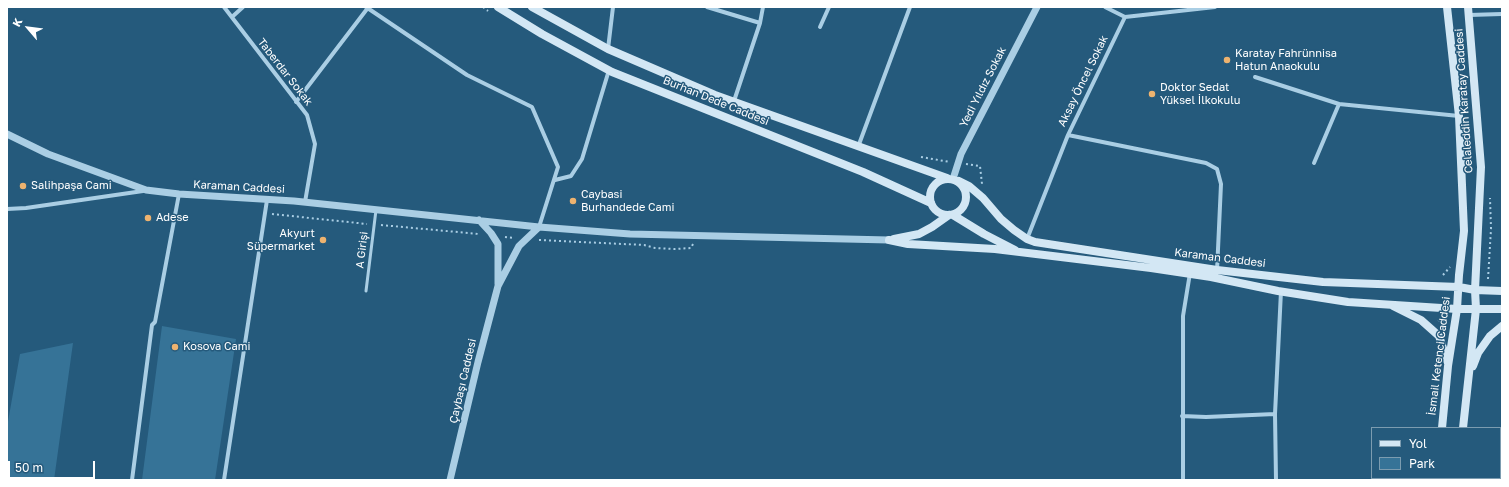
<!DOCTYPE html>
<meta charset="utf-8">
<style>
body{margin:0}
#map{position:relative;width:1509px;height:487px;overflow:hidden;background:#255a7c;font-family:"Golos Text",sans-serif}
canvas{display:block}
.frame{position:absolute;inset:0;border:8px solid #fff;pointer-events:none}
.legend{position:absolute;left:1371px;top:427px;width:130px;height:52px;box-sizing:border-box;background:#255a7c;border:1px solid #7c9cb0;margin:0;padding:5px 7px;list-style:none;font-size:12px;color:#fff}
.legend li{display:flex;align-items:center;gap:8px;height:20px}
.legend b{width:20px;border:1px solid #7c9cb0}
.north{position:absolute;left:8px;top:8px;width:40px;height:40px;-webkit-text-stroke:3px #255a7c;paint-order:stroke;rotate:298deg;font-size:11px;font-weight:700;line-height:16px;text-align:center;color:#fff}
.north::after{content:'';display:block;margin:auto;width:14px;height:18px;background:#fff;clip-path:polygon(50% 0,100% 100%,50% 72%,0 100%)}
.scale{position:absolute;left:8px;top:461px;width:87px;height:18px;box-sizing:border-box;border:2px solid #fff;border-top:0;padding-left:5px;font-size:12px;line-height:14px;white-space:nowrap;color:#fff;-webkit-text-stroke:3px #255a7c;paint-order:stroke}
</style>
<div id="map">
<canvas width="1509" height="487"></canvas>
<div class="frame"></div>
<ul class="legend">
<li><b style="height:5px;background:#d3e7f4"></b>Yol</li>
<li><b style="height:11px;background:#367397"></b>Park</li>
</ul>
<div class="north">K</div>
<div class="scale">50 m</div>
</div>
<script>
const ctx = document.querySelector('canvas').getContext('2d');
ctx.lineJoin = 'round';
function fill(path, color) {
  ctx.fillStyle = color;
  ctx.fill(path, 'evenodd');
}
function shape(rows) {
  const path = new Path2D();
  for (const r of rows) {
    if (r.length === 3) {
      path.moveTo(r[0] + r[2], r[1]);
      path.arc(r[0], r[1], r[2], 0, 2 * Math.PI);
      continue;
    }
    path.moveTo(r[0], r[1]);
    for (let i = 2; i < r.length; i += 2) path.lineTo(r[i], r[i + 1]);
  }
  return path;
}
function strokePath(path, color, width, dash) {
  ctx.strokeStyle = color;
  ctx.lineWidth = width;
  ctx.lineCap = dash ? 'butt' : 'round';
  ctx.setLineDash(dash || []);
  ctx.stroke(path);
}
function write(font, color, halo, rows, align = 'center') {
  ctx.font = font + ' "Golos Text",sans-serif';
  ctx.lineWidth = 3;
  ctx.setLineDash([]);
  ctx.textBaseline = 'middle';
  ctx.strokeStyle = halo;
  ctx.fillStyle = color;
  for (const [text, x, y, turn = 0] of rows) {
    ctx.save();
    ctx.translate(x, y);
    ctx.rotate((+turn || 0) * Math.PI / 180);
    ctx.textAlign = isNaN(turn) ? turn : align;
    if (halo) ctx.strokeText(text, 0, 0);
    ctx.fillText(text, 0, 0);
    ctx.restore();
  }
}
fill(shape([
 [162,326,236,339,215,480,142,480],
 [73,343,54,480,7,480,7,427,20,354]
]), '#367397');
strokePath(shape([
 [483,7,488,11],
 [921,157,950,162],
 [966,164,980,166,982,184],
 [272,214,367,224],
 [381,225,479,234],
 [505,237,514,238],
 [539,240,644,245,655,248,675,249,691,248,693,244],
 [1443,275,1450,267],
 [1488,279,1491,229,1490,198],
 [1438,320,1447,322]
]), '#aacee4', 2, [2, 3]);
strokePath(shape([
 [366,291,376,210]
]), '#aacee4', 3);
strokePath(shape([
 [224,7,307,115,315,144,305,202],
 [366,7,467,75,532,107,558,167,539,227],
 [707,7,760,23],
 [1105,7,1125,17],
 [1469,15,1502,14],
 [232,17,243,7],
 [820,27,829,7],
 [608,49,613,7],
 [1255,77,1339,104],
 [734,101,760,23,763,7],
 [296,102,367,9],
 [1068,135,1206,163,1217,169,1221,184,1217,271],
 [858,147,910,7],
 [1314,163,1339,104,1459,116],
 [555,180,571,176,582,159,609,70],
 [7,209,26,208,143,191],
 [1027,239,1068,135,1125,17,1215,7],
 [1182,416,1206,417,1275,414],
 [132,480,152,325,155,322,179,194],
 [224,480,267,200],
 [1183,480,1183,316,1190,273],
 [1276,480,1275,414,1281,291]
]), '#aacee4', 4);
strokePath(shape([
 [7,134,48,154,146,190,179,194,294,201,539,227,630,234,889,240],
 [953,179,961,154,1037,7],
 [479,220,491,233,498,244,498,284],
 [450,480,478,362,498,286,519,246,539,227]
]), '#aacee4', 7);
strokePath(shape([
 [498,7,542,34,612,72,863,172,931,203],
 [532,7,608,49,715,95,947,178],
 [948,197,18],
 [959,181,969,186,983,198,1001,219,1014,230,1027,239,1035,242,1217,270,1323,282,1459,287,1475,290,1502,291],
 [953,215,984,234,1015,250],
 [894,239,919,234,932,227,949,215],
 [889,240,908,244,995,249,1151,268,1211,277,1278,291,1348,302,1457,309,1502,309],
 [1393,306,1421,320,1439,336,1448,363],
 [1473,366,1478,353,1490,336,1502,326],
 [1442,428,1448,366,1457,309,1459,275,1464,231,1459,116,1447,7],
 [1463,428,1476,309,1475,290,1481,167,1468,7],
 [1436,480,1436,478],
 [1457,480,1457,478]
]), '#d3e7f4', 8);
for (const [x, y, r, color] of [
 [1227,60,4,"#eeb36f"],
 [1152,94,4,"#eeb36f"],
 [23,186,4,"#eeb36f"],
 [573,201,4,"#eeb36f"],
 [148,218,4,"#eeb36f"],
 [323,240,4,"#eeb36f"],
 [175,347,4,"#eeb36f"]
]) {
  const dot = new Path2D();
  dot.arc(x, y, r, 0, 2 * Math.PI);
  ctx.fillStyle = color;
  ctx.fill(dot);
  strokePath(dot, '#255a7c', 1.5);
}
write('11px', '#fff', '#255a7c', [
 ["Karatay Fahrünnisa",1235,54],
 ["Hatun Anaokulu",1235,67],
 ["Doktor Sedat",1160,88],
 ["Yüksel İlkokulu",1160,101],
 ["Salihpaşa Cami",31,186],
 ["Caybasi",581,195],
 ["Burhandede Cami",581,208],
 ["Adese",156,218],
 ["Akyurt",315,234,"right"],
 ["Süpermarket",315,247,"right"],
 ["Kosova Cami",183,347]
], 'left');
write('11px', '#fff', '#255a7c', [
 ["Taberdar Sokak",285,72,52],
 ["Aksay Öncel Sokak",1083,81,-64],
 ["Yedi Yıldız Sokak",983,87,-63],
 ["Burhan Dede Caddesi",716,101,22],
 ["Celaleddin Karatay Caddesi",1464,101,-94],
 ["Karaman Caddesi",239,187,3],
 ["A Girişi",362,250,-83],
 ["Karaman Caddesi",1220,258,7],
 ["İsmail Ketenci Caddesi",1439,356,-83],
 ["Çaybaşı Caddesi",463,381,-77]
]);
</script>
